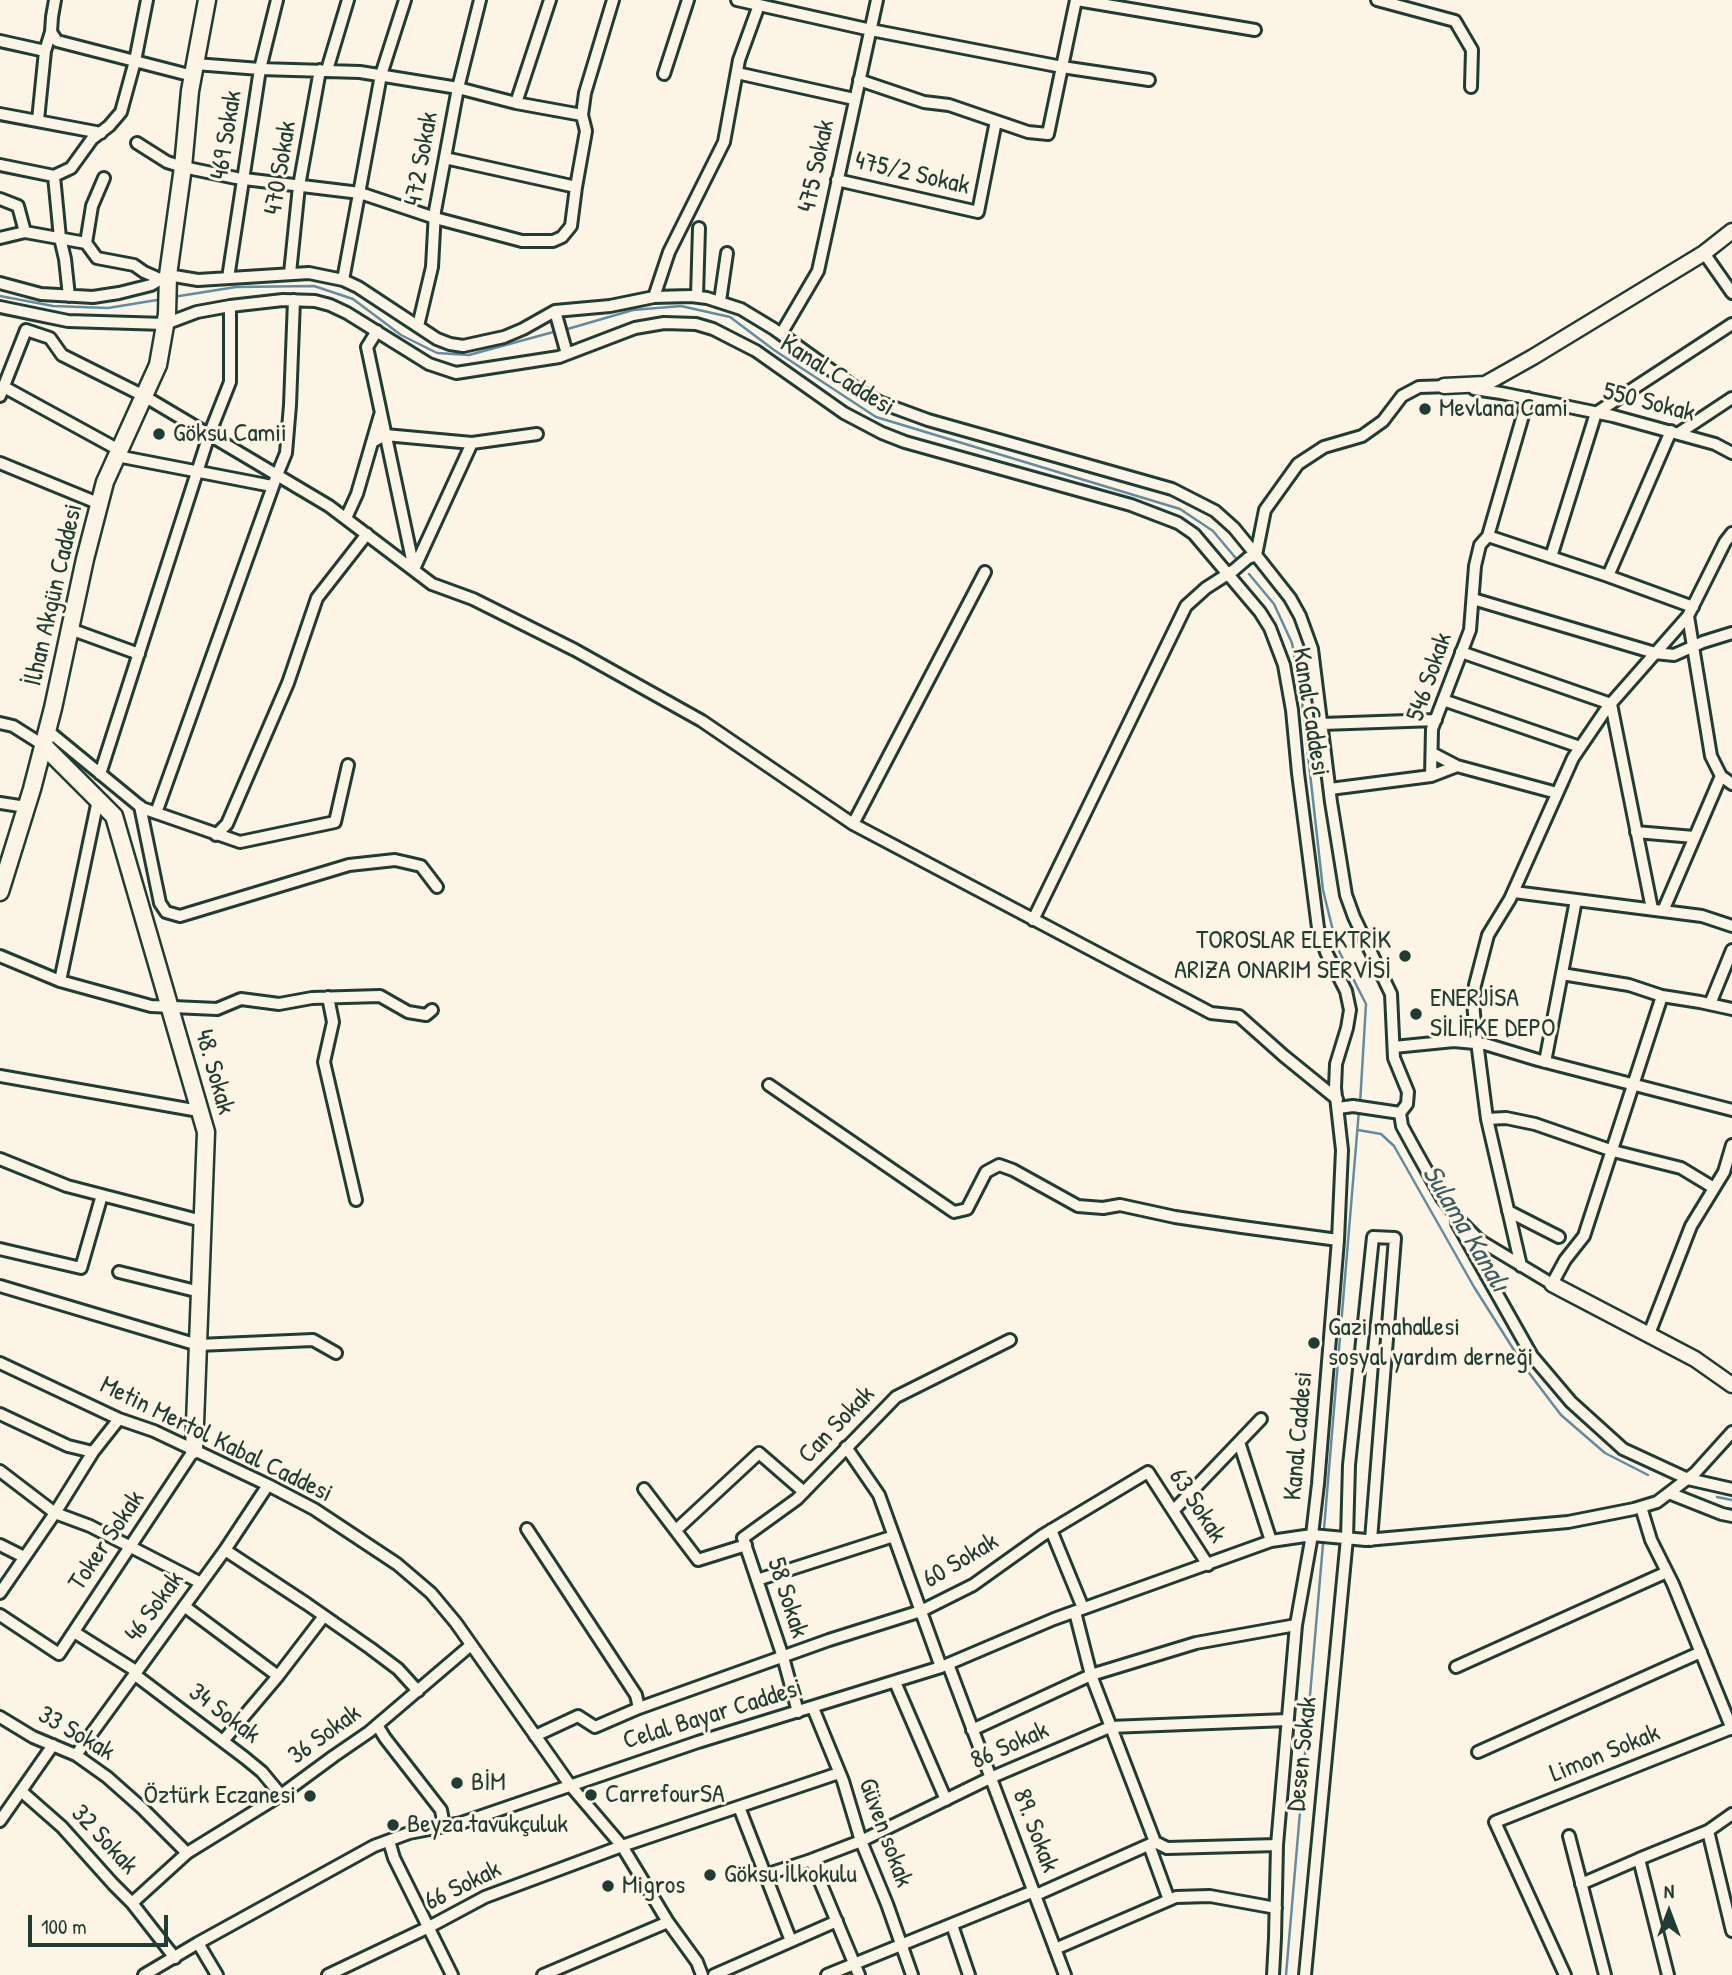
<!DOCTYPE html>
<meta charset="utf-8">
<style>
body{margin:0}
#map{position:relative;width:1732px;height:1975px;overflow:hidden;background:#fcf5e5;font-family:"Patrick Hand",sans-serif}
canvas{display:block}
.north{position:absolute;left:1634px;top:1877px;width:70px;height:70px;-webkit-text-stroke:5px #fcf5e5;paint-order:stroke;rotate:0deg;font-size:19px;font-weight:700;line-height:28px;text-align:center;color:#1f3d34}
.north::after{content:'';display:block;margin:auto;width:24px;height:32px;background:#1f3d34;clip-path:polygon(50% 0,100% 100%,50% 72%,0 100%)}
.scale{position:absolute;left:28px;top:1915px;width:140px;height:32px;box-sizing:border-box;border:4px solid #1f3d34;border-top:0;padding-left:9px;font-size:21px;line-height:24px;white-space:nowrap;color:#1f3d34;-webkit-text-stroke:5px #fcf5e5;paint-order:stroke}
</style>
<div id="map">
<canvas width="1732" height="1975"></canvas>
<div class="north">N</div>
<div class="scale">100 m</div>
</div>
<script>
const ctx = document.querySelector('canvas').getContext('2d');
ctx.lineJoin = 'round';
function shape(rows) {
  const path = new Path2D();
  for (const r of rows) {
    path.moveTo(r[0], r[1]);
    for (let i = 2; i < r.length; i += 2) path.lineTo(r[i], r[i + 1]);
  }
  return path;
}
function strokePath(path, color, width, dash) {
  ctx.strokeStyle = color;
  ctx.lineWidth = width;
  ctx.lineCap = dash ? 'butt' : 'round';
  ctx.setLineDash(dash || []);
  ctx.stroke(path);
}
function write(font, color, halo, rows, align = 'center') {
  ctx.font = font + ' "Patrick Hand",sans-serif';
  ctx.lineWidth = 6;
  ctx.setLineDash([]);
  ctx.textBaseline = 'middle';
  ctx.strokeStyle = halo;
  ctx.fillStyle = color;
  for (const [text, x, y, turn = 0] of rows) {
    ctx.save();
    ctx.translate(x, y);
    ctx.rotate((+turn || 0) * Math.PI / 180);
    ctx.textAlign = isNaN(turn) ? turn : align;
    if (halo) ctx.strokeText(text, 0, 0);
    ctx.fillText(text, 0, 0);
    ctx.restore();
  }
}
strokePath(shape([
 [0,296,53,306,108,308,163,299],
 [173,297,236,287,314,286,353,299,401,335,437,353,469,355,557,331],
 [564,330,633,310,681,306,730,317,774,350,876,417,1180,509,1213,531,1239,562],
 [1249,574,1274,604,1292,643,1301,692,1323,890,1337,947,1366,1004,1360,1104],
 [1358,1130,1381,1134,1394,1146,1474,1287,1526,1369,1561,1415,1605,1453,1648,1475],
 [1717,1497,1732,1500],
 [1324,1529,1359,1110],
 [1286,1975,1323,1544]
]), '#638ca2', 2.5);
const minor = shape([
 [55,0,52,17,51,32,57,41,193,76],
 [737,0,871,30,1062,67,1149,80],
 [1077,0,1255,30],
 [1377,0,1455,21,1472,50,1471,87],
 [0,41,45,51],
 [195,64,260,69,360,72,458,88,516,103,582,115],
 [327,70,348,0],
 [737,73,854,99],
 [664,74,688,0],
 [859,80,924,102,949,105,1028,132,1048,134,1076,0],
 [516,103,550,0],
 [0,114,101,133],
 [38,120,45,51,51,32],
 [137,143,167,162,183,167,236,178,360,193,435,218,522,241,553,241,562,237,571,226,576,187,586,131,582,115,585,93,613,0],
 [445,158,576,187],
 [0,165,54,176,71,168,92,139,109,126,121,112,135,61,147,0],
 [54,176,60,238,65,259,69,296],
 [837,180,978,212,996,121],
 [0,199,18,206,25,232],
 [0,238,25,232,86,243,97,258,134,265,144,272,160,279],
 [86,243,92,206,104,178],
 [1704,253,1732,293],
 [290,273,299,186,320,70],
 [228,278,260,69,277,0],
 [343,280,381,75,405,0],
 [0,283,41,294,93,297,119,293,151,285,168,275,198,280,309,273,343,280,358,287,437,339,450,344,463,346,504,337,523,329,555,311,610,306,654,297,691,296,707,298,741,309,774,329,860,391,879,402,928,420,1172,489,1215,511,1234,528,1256,555,1290,598,1300,616,1312,649,1331,802,1346,895,1354,917,1391,994,1394,1058,1408,1092,1407,1104,1400,1113,1353,1106,1338,1108],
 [697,296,699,228],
 [654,297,669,252,724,142,739,60,759,5],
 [720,301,727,253],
 [0,307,68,321,165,324,197,312,230,306,283,300,315,301,330,305,347,313,429,364,456,373,559,357,635,328,664,323,696,324,713,329,756,351,844,413,882,433,905,442,1131,505,1178,523,1194,534,1260,612,1270,628,1284,665,1292,710,1298,773,1318,928,1326,952,1346,991,1350,1010,1347,1028,1336,1064,1335,1088,1342,1150,1338,1240,1318,1484,1312,1535,1296,1625,1294,1648,1277,1845,1275,1938,1273,1975],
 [555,311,567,354],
 [418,326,432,267,435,211,458,88,480,0],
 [377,331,367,347,414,569],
 [781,334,818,271,877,0],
 [4,387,119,450],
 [1474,389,1501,393,1613,416,1715,444,1732,453],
 [0,396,26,330,50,338,62,355,144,396,329,506,432,584,473,599,575,650,702,721,853,824,1211,1013,1239,1016,1284,1056,1337,1099],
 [1528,398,1488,536,1608,576],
 [1671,431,1608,576,1693,607],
 [1679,433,1732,398],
 [372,442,385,435,472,443,537,434],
 [117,456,272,486],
 [0,463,100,504],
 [346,518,357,494,380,415],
 [1551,557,1596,413,1732,324],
 [414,569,472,443],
 [1473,599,1655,653,1674,655,1703,642,1732,633],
 [1688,616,1711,756,1721,776,1732,784],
 [70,629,139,654],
 [1461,652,1611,704,1652,909],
 [1443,700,1580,747],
 [0,723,13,726,43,745],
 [1322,724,1436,720],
 [47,730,142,808,240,842,335,822,348,765],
 [1432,753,1457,766,1557,793],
 [100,774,209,435,230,382,230,306],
 [1431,776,1457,766],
 [1330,789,1431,776,1432,729,1470,630,1475,566,1480,545,1488,536],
 [0,803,26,807],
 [140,806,160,903,166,912,180,916,349,865,395,860,421,866,437,887],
 [156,813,277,475,286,453,290,405,294,300],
 [853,824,985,572],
 [1636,832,1694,837],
 [216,835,227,824,288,683,317,598,367,534],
 [1514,892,1702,916,1732,926],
 [1663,911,1721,776],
 [1033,920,1186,606,1206,588,1234,570,1248,558,1256,555,1265,510,1298,464,1324,447,1362,436,1383,421,1402,396,1419,387,1451,386],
 [0,956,60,981,151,1006,217,1009,241,999,279,1004,312,998,380,996,408,1012,426,1015,432,1010],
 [1562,974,1629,985,1662,996,1700,1002,1732,1009],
 [60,981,98,800],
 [328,997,333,1022,324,1062,356,1200],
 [1710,1004,1732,950],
 [1394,1047,1454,1041,1485,1044,1538,1060,1732,1110],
 [1545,1062,1576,900],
 [0,1076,199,1111],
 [769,1085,954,1212,967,1209,986,1172,999,1165,1013,1170,1078,1206,1103,1208,1120,1205,1175,1217,1242,1227,1338,1240],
 [1400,1113,1402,1126,1414,1148,1442,1198,1460,1221,1479,1240,1552,1284,1565,1260,1584,1236,1662,996],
 [1487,1119,1506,1118,1535,1124,1613,1151,1681,1168,1714,1188],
 [0,1159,67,1186,202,1221],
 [1508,1211,1559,1237],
 [1457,1223,1532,1356,1571,1402,1623,1449,1688,1479,1732,1489],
 [0,1249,81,1268,102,1195],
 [1521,1266,1487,1119,1475,1026,1473,1001,1475,985,1488,935,1510,899,1573,758,1607,708,1688,616,1725,542,1732,533],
 [119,1272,200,1292],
 [0,1286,198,1345,313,1340,336,1353],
 [1649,1334,1691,1226,1724,1172,1732,1145],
 [0,1363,119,1419,154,1431,268,1485,314,1509,397,1564,431,1593,456,1623,570,1785,622,1846,668,1922,697,1962,702,1975],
 [0,1414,68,1446,93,1452],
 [1239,1442,1271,1541],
 [846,1447,879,1495,941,1667],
 [0,1471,55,1513,90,1526,201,1583],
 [644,1489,698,1560,746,1545],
 [1669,1493,1722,1514,1732,1516],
 [1641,1507,1651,1540,1673,1584,1732,1729],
 [1173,1511,1261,1419],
 [527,1529,636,1695,639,1708,829,1640,921,1611,973,1585,1043,1535,1148,1472,1208,1565],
 [676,1530,759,1453,804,1492],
 [1051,1530,1083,1608],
 [0,1545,24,1557],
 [225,1550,307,1604,370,1648,398,1669,418,1691],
 [757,1580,894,1536],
 [0,1593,55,1513,93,1452,119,1419],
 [184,1606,278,1676],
 [1075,1612,1091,1675,1155,1842,1167,1848,1277,1845],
 [0,1615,59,1654,194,1450],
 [74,1632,136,1671],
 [948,1664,1065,1975],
 [1456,1667,1667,1572],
 [134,1674,245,1758,262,1772,281,1795],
 [895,1682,946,1800],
 [813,1708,843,1781,861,1841,887,1904,912,1975],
 [798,1712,783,1657,743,1538,797,1499,896,1397,1010,1340],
 [0,1717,33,1737,76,1755,107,1777,142,1808,187,1853],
 [377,1725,385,1738,441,1810,444,1826],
 [972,1730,1091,1675,1196,1643,1296,1625],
 [535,1736,578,1716,595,1727,639,1708],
 [223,1741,278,1676,324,1616],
 [1478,1752,1701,1652],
 [76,1755,225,1550,268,1485],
 [21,1791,62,1827,113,1884,132,1903,175,1958],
 [739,1807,791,1941],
 [0,1821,53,1745],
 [1708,1831,1732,1931],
 [1569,1836,1605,1975],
 [389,1841,394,1858,452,1975],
 [1149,1845,1169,1900],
 [811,1860,859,1975],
 [765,1875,811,1860,861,1841,990,1778,1110,1727,1287,1720],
 [1581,1884,1639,1859],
 [1036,1895,1155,1842],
 [132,1903,187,1853,281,1795,334,1756,369,1732,471,1645],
 [952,1925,969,1975],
 [198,1943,217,1975],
 [1055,1949,1176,1897,1210,1896,1276,1908],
 [144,1975,198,1943,374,1846,409,1833,461,1823,698,1742,941,1667,1054,1619,1271,1541,1312,1535,1366,1540,1568,1522,1634,1509,1657,1502,1695,1473,1732,1432],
 [328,1975,429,1927,485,1897,622,1846,839,1773],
 [543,1975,668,1922],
 [714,1975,837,1921],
 [827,1975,1034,1891],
 [1305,1975,1347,1538,1349,1465,1373,1237,1395,1238,1371,1540],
 [1565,1975,1495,1822,1732,1728],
 [1668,1975,1639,1859,1708,1831,1732,1814]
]);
const tertiary = shape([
 [1444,386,1485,384,1533,357,1704,253,1732,231],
 [1552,1284,1695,1359,1732,1385]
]);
const secondary = shape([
 [43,745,114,816,206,1132,194,1450],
 [0,892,32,789,53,708,85,559,105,482,158,365,167,314,168,275,183,167,190,91,207,0]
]);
strokePath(minor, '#1f3d34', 16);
strokePath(tertiary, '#1f3d34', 19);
strokePath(secondary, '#1f3d34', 21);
strokePath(minor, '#fcf5e5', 10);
strokePath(tertiary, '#fcf5e5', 14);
strokePath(secondary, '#fcf5e5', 16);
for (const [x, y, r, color] of [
 [1425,409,7,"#1f3d34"],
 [159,434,7,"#1f3d34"],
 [1405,956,7,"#1f3d34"],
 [1416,1014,7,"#1f3d34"],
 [1314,1343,7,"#1f3d34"],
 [457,1783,7,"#1f3d34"],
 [591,1795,7,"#1f3d34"],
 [310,1796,7,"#1f3d34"],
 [393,1825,7,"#1f3d34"],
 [710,1875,7,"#1f3d34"],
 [608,1886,7,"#1f3d34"]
]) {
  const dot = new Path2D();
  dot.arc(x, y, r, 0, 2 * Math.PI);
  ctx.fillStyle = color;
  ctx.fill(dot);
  strokePath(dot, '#fcf5e5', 2.5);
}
write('26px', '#1f3d34', '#fcf5e5', [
 ["469 Sokak",227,135,-81],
 ["472 Sokak",422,159,-80],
 ["475 Sokak",817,166,-78],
 ["470 Sokak",281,168,-81],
 ["475/2 Sokak",912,174,13],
 ["Kanal Caddesi",837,376,32],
 ["550 Sokak",1649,403,14],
 ["İlhan Akgün Caddesi",54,595,-77],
 ["546 Sokak",1430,677,-71],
 ["Kanal Caddesi",1310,712,81],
 ["48. Sokak",214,1072,74],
 ["Can Sokak",837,1425,-46],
 ["Kanal Caddesi",1299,1436,-85],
 ["Metin Mertol Kabal Caddesi",216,1440,26],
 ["63 Sokak",1197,1506,57],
 ["Toker Sokak",107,1541,-56],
 ["60 Sokak",961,1561,-31],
 ["58 Sokak",787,1598,72],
 ["46 Sokak",155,1607,-54],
 ["34 Sokak",224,1714,37],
 ["Celal Bayar Caddesi",713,1715,-17],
 ["33 Sokak",76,1734,30],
 ["36 Sokak",325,1735,-36],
 ["86 Sokak",1010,1746,-24],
 ["Desen Sokak",1303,1754,-84],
 ["Limon Sokak",1605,1754,-22],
 ["89. Sokak",1035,1831,69],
 ["Güven sokak",885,1833,70],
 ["32 Sokak",104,1840,47],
 ["66 Sokak",463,1886,-26]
]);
write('26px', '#1f3d34', '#fcf5e5', [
 ["Mevlana Cami",1439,409],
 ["Göksu Camii",173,434],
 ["TOROSLAR ELEKTRİK",1391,941,"right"],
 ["ARIZA ONARIM SERVİSİ",1391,971,"right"],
 ["ENERJİSA",1430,999],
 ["SİLİFKE DEPO",1430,1029],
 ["Gazi mahallesi",1328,1328],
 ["sosyal yardım derneği",1328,1358],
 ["BİM",471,1783],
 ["CarrefourSA",605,1795],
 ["Öztürk Eczanesi",296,1796,"right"],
 ["Beyza tavukçuluk",407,1825],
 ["Göksu İlkokulu",724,1875],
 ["Migros",622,1886]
], 'left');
write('italic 28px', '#3c5e62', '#fcf5e5', [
 ["Sulama Kanalı",1465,1229,59]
]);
</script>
